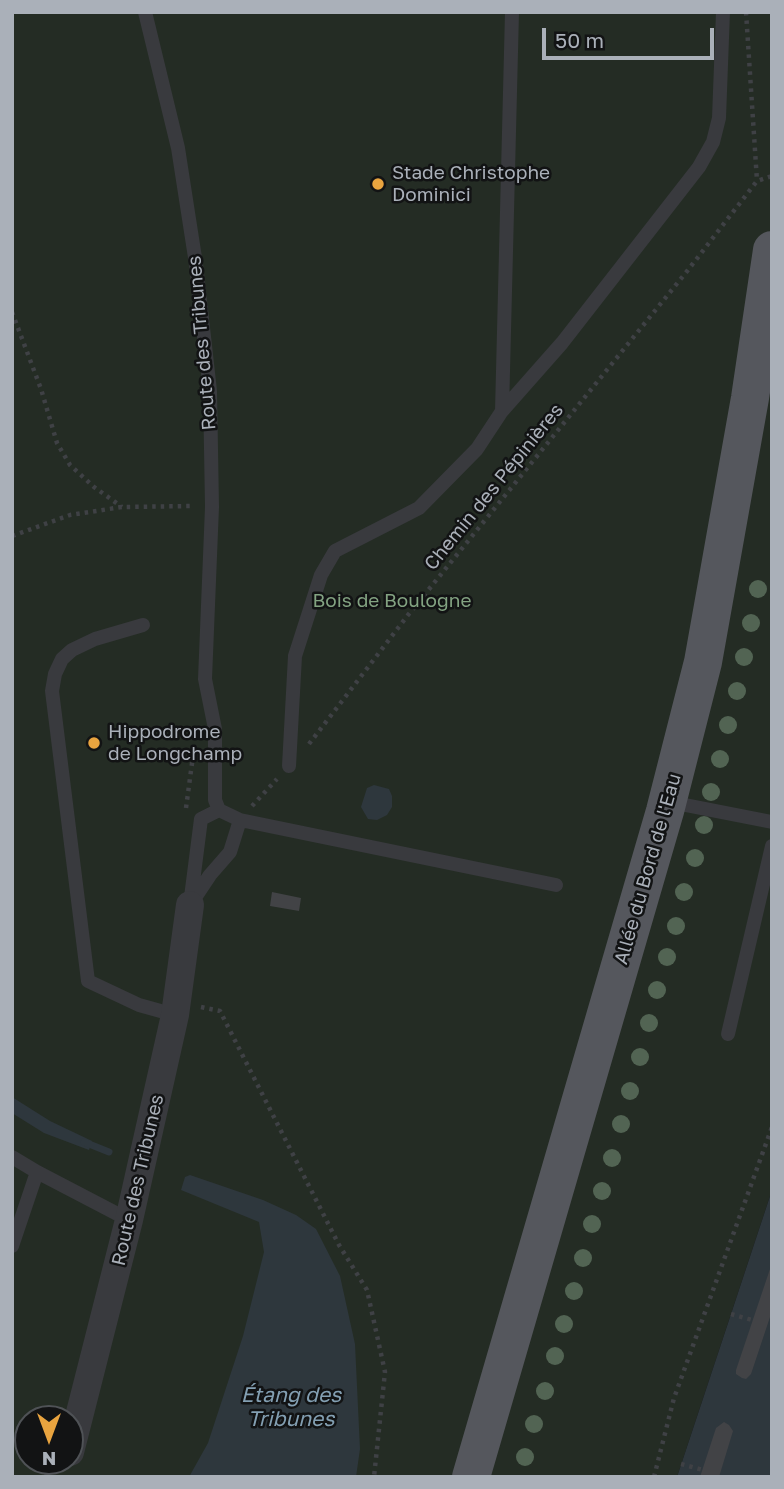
<!DOCTYPE html>
<meta charset="utf-8">
<style>
body{margin:0}
#map{position:relative;width:784px;height:1489px;overflow:hidden;background:#171819;font-family:"Golos Text",sans-serif}
canvas{display:block}
.frame{position:absolute;inset:0;border:14px solid #aab0b9;pointer-events:none}
.north{position:absolute;left:14px;top:1405px;width:70px;height:70px;box-sizing:border-box;background:#121314;border:2px solid #4f5256;border-radius:50%;rotate:180deg;font-size:19px;font-weight:700;line-height:28px;text-align:center;color:#aab0b9}
.north::after{content:'';display:block;margin:auto;width:24px;height:32px;background:#e9a43f;clip-path:polygon(50% 0,100% 100%,50% 72%,0 100%)}
.scale{position:absolute;left:542px;top:28px;width:172px;height:32px;box-sizing:border-box;border:4px solid #aab0b9;border-top:0;padding-left:9px;font-size:21px;line-height:24px;white-space:nowrap;color:#aab0b9;-webkit-text-stroke:5px #121314;paint-order:stroke}
</style>
<div id="map">
<canvas width="784" height="1489"></canvas>
<div class="frame"></div>
<div class="north">N</div>
<div class="scale">50 m</div>
</div>
<script>
const ctx = document.querySelector('canvas').getContext('2d');
ctx.lineJoin = 'round';
function fill(path, color) {
  ctx.fillStyle = color;
  ctx.fill(path, 'evenodd');
}
function shape(rows) {
  const path = new Path2D();
  for (const r of rows) {
    path.moveTo(r[0], r[1]);
    for (let i = 2; i < r.length; i += 2) path.lineTo(r[i], r[i + 1]);
  }
  return path;
}
function strokePath(path, color, width, dash) {
  ctx.strokeStyle = color;
  ctx.lineWidth = width;
  ctx.lineCap = dash ? 'butt' : 'round';
  ctx.setLineDash(dash || []);
  ctx.stroke(path);
}
function write(font, color, halo, rows, align = 'center') {
  ctx.font = font + ' "Golos Text",sans-serif';
  ctx.lineWidth = 5;
  ctx.setLineDash([]);
  ctx.textBaseline = 'middle';
  ctx.strokeStyle = halo;
  ctx.fillStyle = color;
  for (const [text, x, y, turn = 0] of rows) {
    ctx.save();
    ctx.translate(x, y);
    ctx.rotate((+turn || 0) * Math.PI / 180);
    ctx.textAlign = isNaN(turn) ? turn : align;
    if (halo) ctx.strokeText(text, 0, 0);
    ctx.fillText(text, 0, 0);
    ctx.restore();
  }
}
fill(shape([
 [12,12,772,12,772,1190,677,1477,12,1477],
 [28,1419,70,1419,70,1461,28,1461]
]), '#242c24');
fill(shape([
 [374,785,389,789,392,796,392,807,387,815,377,820,368,819,361,807,367,788],
 [12,1097,50,1121,92,1141,89,1150,44,1133,12,1113],
 [190,1175,263,1200,296,1215,316,1229,340,1276,355,1344,360,1449,356,1477,189,1477,208,1443,243,1336,264,1252,259,1222,181,1190,185,1177],
 [772,1190,772,1477,677,1477,731,1314]
]), '#2e373d');
strokePath(shape([
 [84,1142,109,1152]
]), '#2e373d', 7);
fill(shape([
 [272,892,301,898,299,911,270,906],
 [772,1263,772,1311,751,1374,746,1379,742,1378,736,1374,736,1370],
 [724,1422,729,1425,733,1431,719,1477,700,1477,716,1428]
]), '#424346');
strokePath(shape([
 [746,12,757,181],
 [12,312,41,389,57,443,70,465,94,487,122,507],
 [12,536,70,515,122,507,194,506],
 [309,744,408,615,688,270,757,181,772,176],
 [252,806,277,779],
 [186,808,195,741],
 [201,1007,220,1011,339,1245,367,1290,385,1372,374,1477],
 [731,1314,752,1320],
 [681,1464,703,1470],
 [46,1477,49,1465],
 [654,1477,674,1398,772,1127]
]), '#3f4145', 4.5, [3.5, 5]);
strokePath(shape([
 [145,12,178,148,196,264,210,391,212,507,205,679,215,729,215,800,219,810],
 [502,411,562,343,699,167,713,142,719,118,723,12],
 [143,625,95,639,72,650,62,659,55,674,52,691,88,981,139,1005,175,1015],
 [289,766,295,656,321,575,335,551,419,508,477,449,502,411,512,12],
 [670,802,772,822],
 [219,810,240,820,230,852,210,875,190,905,201,819,219,810],
 [240,820,556,885],
 [728,1034,772,846],
 [12,1157,37,1172,129,1220],
 [12,1246,37,1172]
]), '#393a3e', 14);
strokePath(shape([
 [70,1452,129,1220,175,1015,190,905]
]), '#393a3e', 28);
strokePath(shape([
 [471,1477,665,811,703,662,750,398,772,250]
]), '#55575d', 38);
ctx.fillStyle = '#526453';
for (const [x, y] of [
 [758,589],
 [751,623],
 [744,657],
 [737,691],
 [728,725],
 [720,759],
 [711,792],
 [704,825],
 [695,858],
 [684,892],
 [676,926],
 [667,957],
 [657,990],
 [649,1023],
 [640,1057],
 [630,1091],
 [621,1124],
 [612,1158],
 [602,1191],
 [592,1224],
 [583,1258],
 [574,1291],
 [564,1324],
 [555,1356],
 [545,1391],
 [534,1424],
 [525,1457]
]) {
  ctx.beginPath();
  ctx.arc(x, y, 9, 0, 2 * Math.PI);
  ctx.fill();
}
for (const [x, y, r, color] of [
 [378,184,7,"#e9a43f"],
 [94,743,7,"#e9a43f"]
]) {
  const dot = new Path2D();
  dot.arc(x, y, r, 0, 2 * Math.PI);
  ctx.fillStyle = color;
  ctx.fill(dot);
  strokePath(dot, '#121314', 2.5);
}
write('19px', '#aab0b9', '#121314', [
 ["Stade Christophe",392,173],
 ["Dominici",392,195],
 ["Hippodrome",108,732],
 ["de Longchamp",108,754]
], 'left');
write('19px', '#aab0b9', '#121314', [
 ["Route des Tribunes",202,343,-95],
 ["Chemin des Pépinières",494,487,-51],
 ["Allée du Bord de l'Eau",648,869,-74],
 ["Route des Tribunes",138,1180,-77]
]);
write('19px', '#83a382', '#121314', [
 ["Bois de Boulogne",392,601]
]);
write('italic 21px', '#839fb2', '#121314', [
 ["Étang des",291,1395],
 ["Tribunes",291,1419]
]);
</script>
